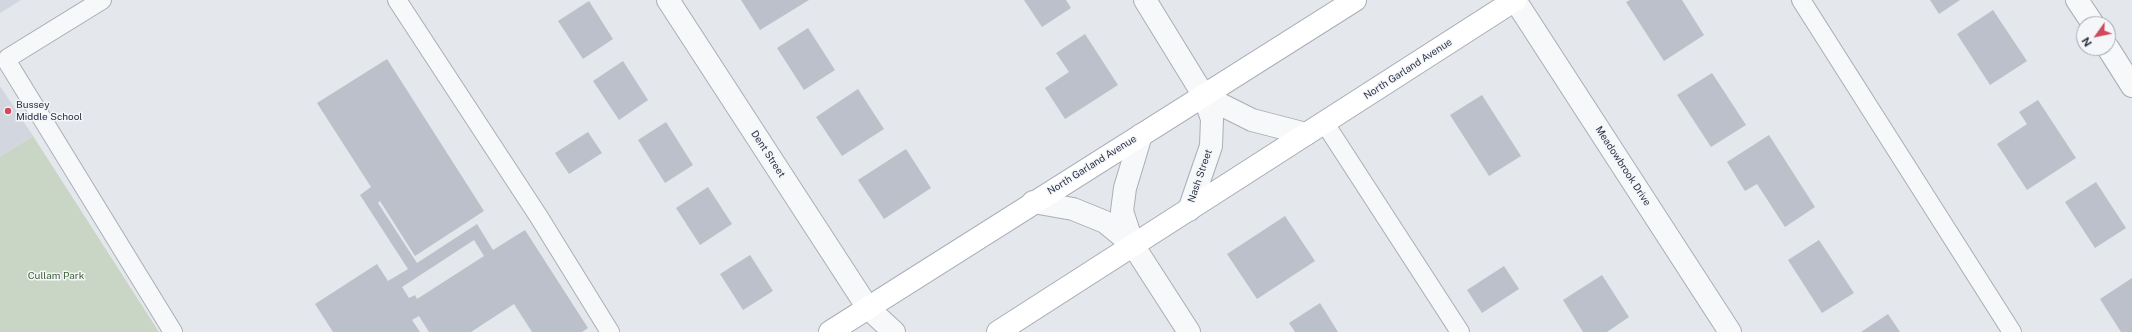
<!DOCTYPE html>
<style>
body{margin:0}
#map{position:relative;width:2132px;height:332px;overflow:hidden;background:#e4e7ec;font-family:"Public Sans",sans-serif}
canvas{display:block}
.north{position:absolute;left:2076px;top:16px;width:40px;height:40px;box-sizing:border-box;background:#f4f6f9;border:1px solid #a4a8b1;border-radius:50%;rotate:237deg;font-size:11px;font-weight:700;line-height:16px;text-align:center;color:#2b3445}
.north::after{content:'';display:block;margin:auto;width:14px;height:18px;background:#d1495b;clip-path:polygon(50% 0,100% 100%,50% 72%,0 100%)}
</style>
<div id="map">
<canvas width="2132" height="332"></canvas>
<div class="north">N</div>
</div>
<script>
const ctx = document.querySelector('canvas').getContext('2d');
ctx.lineJoin = 'round';
function fill(path, color) {
  ctx.fillStyle = color;
  ctx.fill(path, 'evenodd');
}
function shape(rows) {
  const path = new Path2D();
  for (const r of rows) {
    path.moveTo(r[0], r[1]);
    for (let i = 2; i < r.length; i += 2) path.lineTo(r[i], r[i + 1]);
  }
  return path;
}
function strokePath(path, color, width, dash) {
  ctx.strokeStyle = color;
  ctx.lineWidth = width;
  ctx.lineCap = dash ? 'butt' : 'round';
  ctx.setLineDash(dash || []);
  ctx.stroke(path);
}
function write(font, color, halo, rows, align = 'center') {
  ctx.font = font + ' "Public Sans",sans-serif';
  ctx.lineWidth = 3;
  ctx.setLineDash([]);
  ctx.textBaseline = 'middle';
  ctx.strokeStyle = halo;
  ctx.fillStyle = color;
  for (const [text, x, y, turn = 0] of rows) {
    ctx.save();
    ctx.translate(x, y);
    ctx.rotate((+turn || 0) * Math.PI / 180);
    ctx.textAlign = isNaN(turn) ? turn : align;
    if (halo) ctx.strokeText(text, 0, 0);
    ctx.fillText(text, 0, 0);
    ctx.restore();
  }
}
fill(shape([
 [0,0,21,0,0,13],
 [0,86,33,136,0,157]
]), '#d2d6de');
fill(shape([
 [33,136,159,332,0,332,0,157]
]), '#c9d6c5');
fill(shape([
 [741,0,809,0,760,30],
 [1024,0,1066,0,1071,8,1042,27],
 [1630,0,1682,0,1704,35,1664,61,1626,2],
 [1930,0,1960,0,1939,14],
 [589,1,613,39,583,59,558,21],
 [1993,10,2027,61,1990,85,1957,34],
 [808,28,835,70,804,90,777,48],
 [1085,34,1118,85,1065,119,1045,88,1069,72,1056,53],
 [387,59,484,211,415,256,380,201,378,203,417,263,477,224,493,250,525,230,588,328,582,332,532,332,514,304,471,332,429,332,419,316,412,320,420,332,333,332,315,304,377,264,388,281,408,269,360,195,371,187,317,103],
 [474,240,484,256,417,299,415,295,409,298,402,287],
 [623,61,648,100,619,120,593,81],
 [1712,73,1746,125,1711,147,1677,95],
 [858,89,884,129,842,156,816,117],
 [1482,95,1521,156,1489,176,1450,115],
 [2038,100,2076,158,2027,190,1997,144,2027,124,2019,112],
 [666,122,693,165,665,183,638,140],
 [588,132,602,153,569,174,555,153],
 [1769,135,1815,207,1785,227,1757,184,1745,191,1727,162],
 [906,149,931,188,884,219,858,180],
 [2096,182,2126,228,2095,248,2065,202],
 [708,187,732,224,700,245,676,208],
 [1285,216,1315,261,1257,299,1227,254],
 [1819,240,1854,293,1822,313,1788,260],
 [750,255,773,291,743,310,720,274],
 [1504,266,1519,289,1482,313,1467,290],
 [1602,275,1629,317,1607,332,1583,332,1563,300],
 [2132,278,2132,332,2121,332,2100,299],
 [1320,303,1338,332,1295,332,1289,323],
 [1888,314,1900,332,1861,332]
]), '#bbc0ca');
const service = shape([
 [102,0,8,58,8,63,173,332],
 [397,0,539,217,610,332],
 [1801,0,2012,332],
 [1324,122,1460,332]
]);
const minor = shape([
 [668,0,868,308,894,332],
 [1145,0,1204,96,1212,119,1211,146,1189,210],
 [1515,0,1730,332],
 [2077,0,2093,24],
 [2108,48,2132,86],
 [1204,96,1252,120,1306,134],
 [1141,135,1125,188,1122,211,1133,245,1189,332],
 [1033,202,1073,209,1105,222,1133,245]
]);
const secondary = shape([
 [830,332,1355,0],
 [998,332,1515,0]
]);
strokePath(service, '#a9aeb7', 20);
strokePath(minor, '#a9aeb7', 24);
strokePath(secondary, '#a9aeb7', 24);
strokePath(service, '#f7f8fa', 18);
strokePath(minor, '#f7f8fa', 22);
strokePath(secondary, '#fff', 22);
for (const [x, y, r, color] of [
 [8,111,4,"#d1495b"]
]) {
  const dot = new Path2D();
  dot.arc(x, y, r, 0, 2 * Math.PI);
  ctx.fillStyle = color;
  ctx.fill(dot);
  strokePath(dot, '#f4f6f9', 1.5);
}
write('10px', '#2b3445', '#f4f6f9', [
 ["North Garland Avenue",1408,69,-33],
 ["Dent Street",768,154,57],
 ["North Garland Avenue",1092,165,-32],
 ["Meadowbrook Drive",1623,166,57],
 ["Nash Street",1200,176,-71]
]);
write('10px', '#2b3445', '#f4f6f9', [
 ["Bussey",16,105],
 ["Middle School",16,117]
], 'left');
write('10px', '#3f6138', '#f4f6f9', [
 ["Cullam Park",56,276]
]);
</script>
